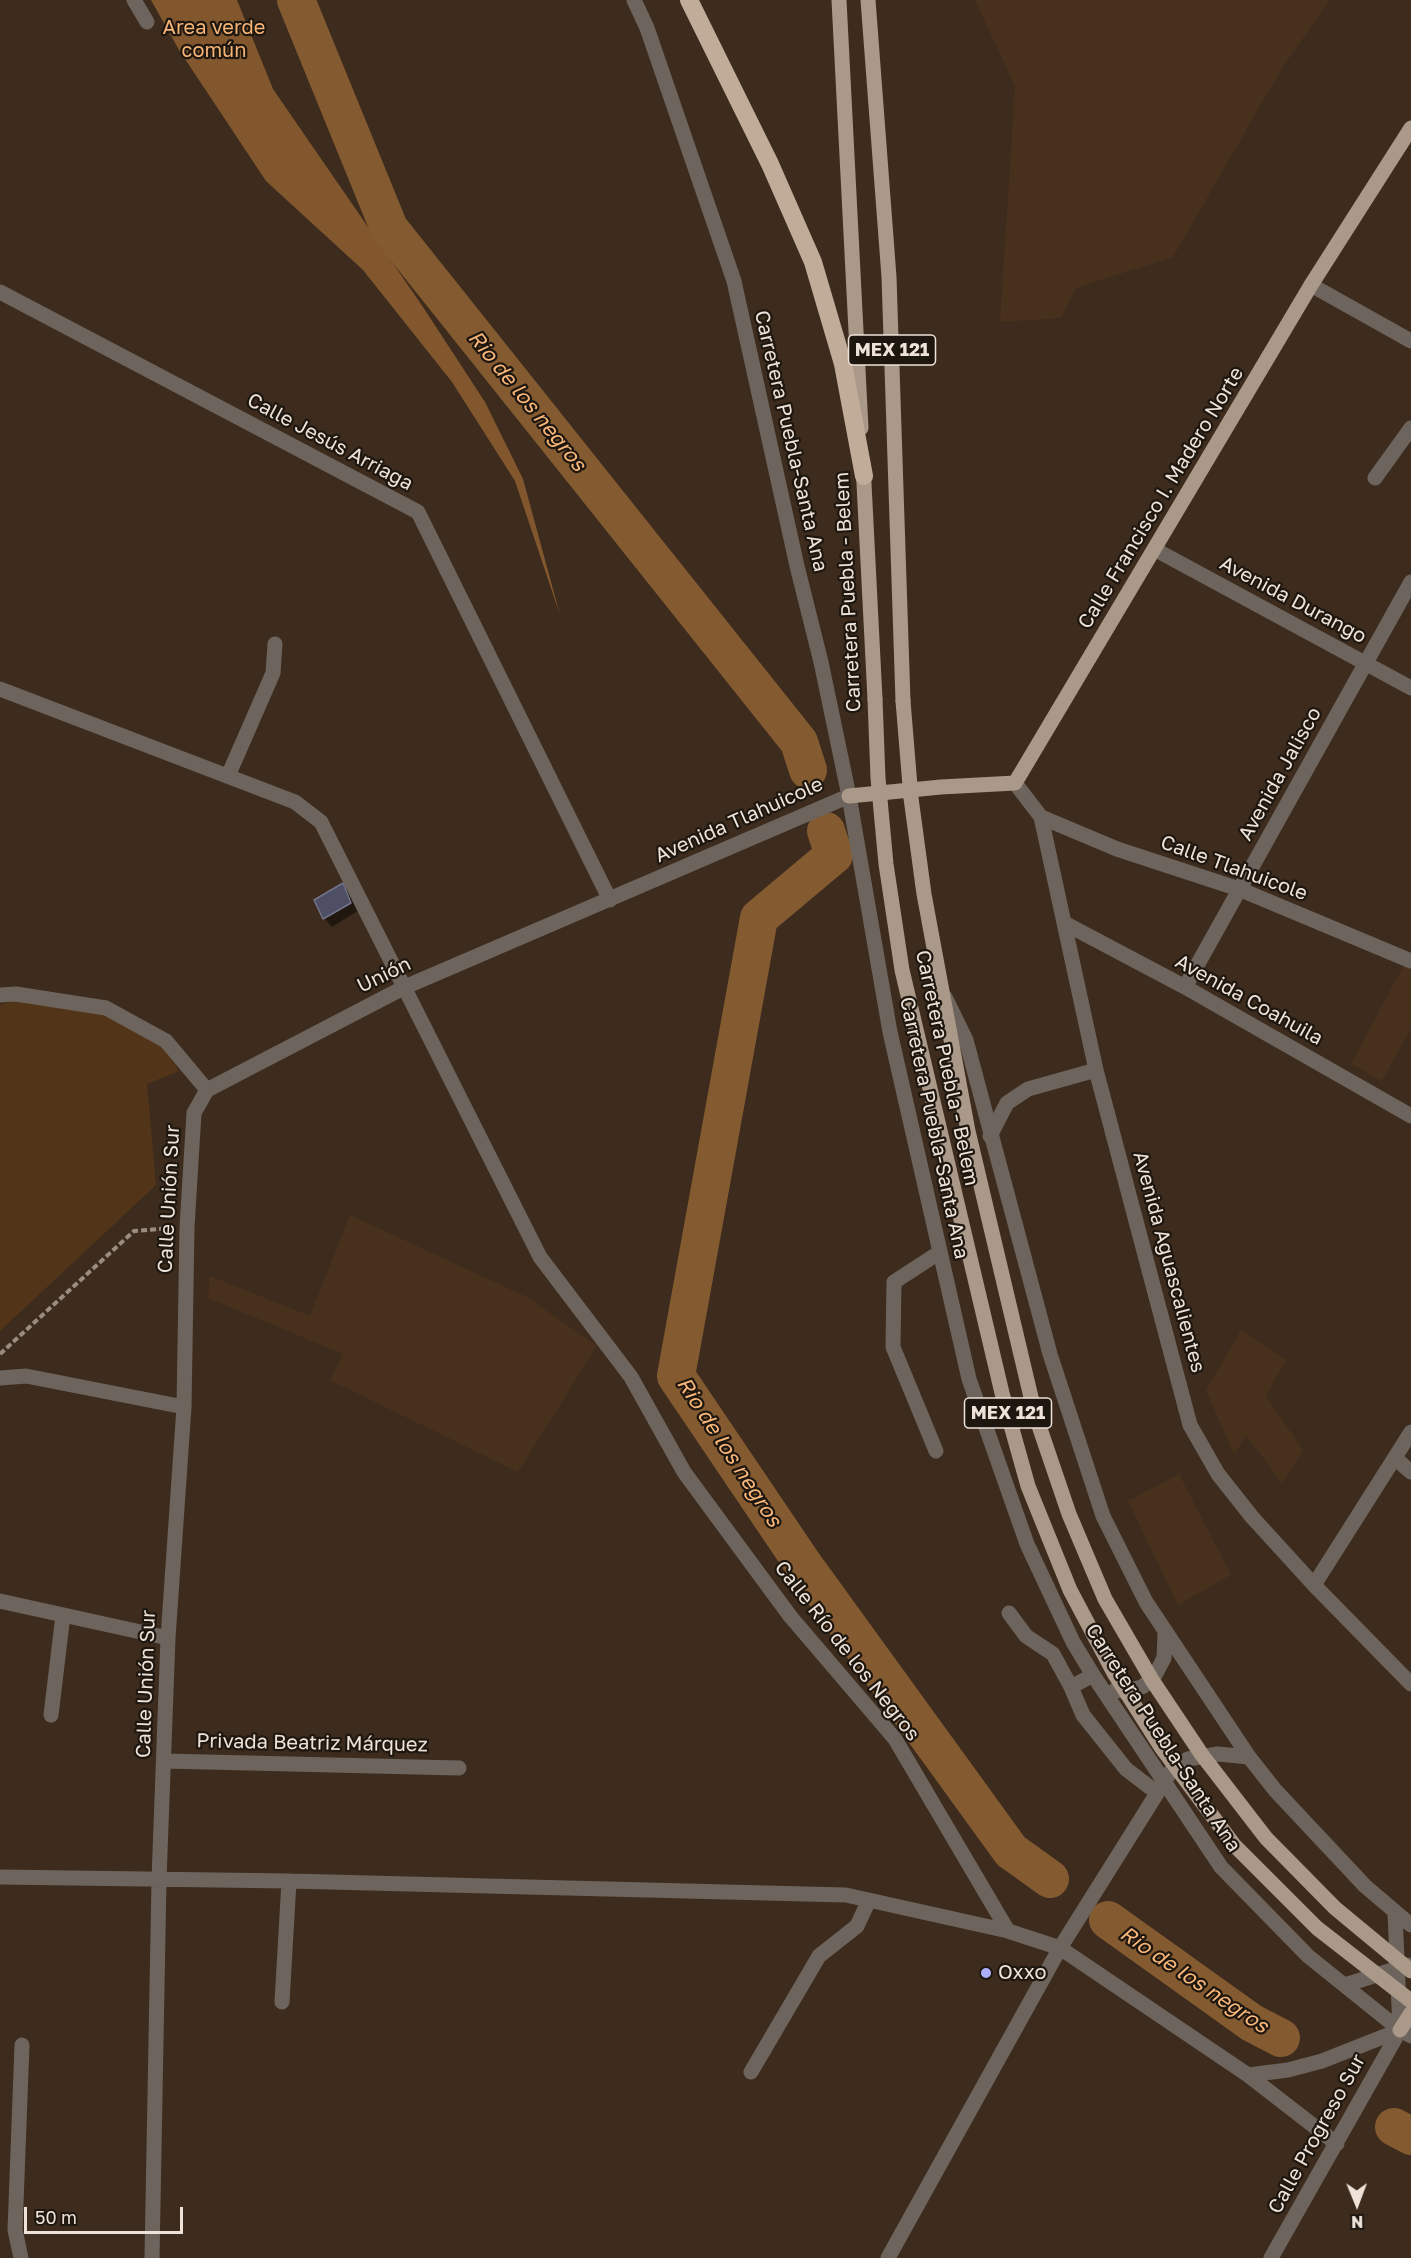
<!DOCTYPE html>
<meta charset="utf-8">
<style>
body{margin:0}
#map{position:relative;width:1411px;height:2258px;overflow:hidden;background:#3d2c1d;font-family:"Golos Text",sans-serif}
canvas{display:block}
.north{position:absolute;left:1327px;top:2174px;width:60px;height:60px;-webkit-text-stroke:4px #1e1710;paint-order:stroke;rotate:179deg;font-size:16px;font-weight:700;line-height:24px;text-align:center;color:#eee2d9}
.north::after{content:'';display:block;margin:auto;width:21px;height:27px;background:#eee2d9;clip-path:polygon(50% 0,100% 100%,50% 72%,0 100%)}
.scale{position:absolute;left:24px;top:2207px;width:159px;height:27px;box-sizing:border-box;border:3px solid #eee2d9;border-top:0;padding-left:8px;font-size:18px;line-height:21px;white-space:nowrap;color:#eee2d9;-webkit-text-stroke:4px #1e1710;paint-order:stroke}
</style>
<div id="map">
<canvas width="1411" height="2258"></canvas>
<div class="north">N</div>
<div class="scale">50 m</div>
</div>
<script>
const ctx = document.querySelector('canvas').getContext('2d');
ctx.lineJoin = 'round';
function fill(path, color) {
  ctx.fillStyle = color;
  ctx.fill(path, 'evenodd');
}
function shape(rows) {
  const path = new Path2D();
  for (const r of rows) {
    path.moveTo(r[0], r[1]);
    for (let i = 2; i < r.length; i += 2) path.lineTo(r[i], r[i + 1]);
  }
  return path;
}
function strokePath(path, color, width, dash) {
  ctx.strokeStyle = color;
  ctx.lineWidth = width;
  ctx.lineCap = dash ? 'butt' : 'round';
  ctx.setLineDash(dash || []);
  ctx.stroke(path);
}
function write(font, color, halo, rows, align = 'center') {
  ctx.font = font + ' "Golos Text",sans-serif';
  ctx.lineWidth = 4.5;
  ctx.setLineDash([]);
  ctx.textBaseline = 'middle';
  ctx.strokeStyle = halo;
  ctx.fillStyle = color;
  for (const [text, x, y, turn = 0] of rows) {
    ctx.save();
    ctx.translate(x, y);
    ctx.rotate((+turn || 0) * Math.PI / 180);
    ctx.textAlign = isNaN(turn) ? turn : align;
    if (halo) ctx.strokeText(text, 0, 0);
    ctx.fillText(text, 0, 0);
    ctx.restore();
  }
}
fill(shape([
 [975,0,1330,0,1282,68,1173,257,1076,288,1061,318,1000,322,1015,86],
 [1406,961,1411,963,1411,1028,1382,1081,1351,1064],
 [350,1215,527,1297,597,1346,518,1472,330,1380,343,1354,208,1298,210,1276,310,1316],
 [1241,1330,1286,1360,1266,1396,1303,1450,1282,1483,1246,1435,1234,1455,1206,1390],
 [1179,1474,1231,1575,1178,1605,1128,1501]
]), '#47311c');
fill(shape([
 [16,1000,110,1016,161,1044,179,1071,147,1084,156,1185,0,1331,0,1005]
]), '#523519');
fill(shape([
 [151,0,237,0,273,89,421,304,485,402,523,479,560,615,515,481,452,382,363,270,266,181,179,50]
]), '#82572e');
fill(shape([
 [342,885,351,894,359,910,332,927,324,918]
]), '#0007');
strokePath(shape([
 [296,0,389,228,799,742,808,770],
 [826,831,834,855,759,918,676,1376,803,1564,1011,1851,1050,1879],
 [1108,1920,1252,2023,1281,2038],
 [1394,2127,1411,2136]
]), '#845a31', 38);
const building = shape([
 [343,883,351,903,323,919,314,900,343,883]
]);
fill(building, '#4e4f64');
strokePath(building, '#72738a', 1.5);
strokePath(shape([
 [0,1354,134,1231,171,1228]
]), '#9b8c80', 4, [6, 3]);
strokePath(shape([
 [134,0,147,22],
 [634,0,647,28,734,281,797,566,821,662,849,796,890,1032,969,1379,1027,1544,1073,1642,1093,1675,1221,1867,1308,1956,1400,2030,1411,2036],
 [1311,285,1411,341],
 [0,292,418,512,610,900],
 [1375,478,1411,428],
 [1156,550,1411,688],
 [0,689,295,802,321,822,540,1257,631,1377,684,1472,790,1616,895,1739,1008,1931],
 [228,776,273,673,275,644],
 [1015,783,1041,817,1096,1070,1190,1425,1218,1474,1252,1517,1314,1585,1411,1684],
 [1041,817,1117,849,1239,889,1411,961],
 [1066,924,1185,987,1411,1116],
 [1185,987,1411,582],
 [0,995,16,994,106,1008,166,1041,207,1090],
 [945,997,966,1040,1050,1354,1103,1516,1146,1602,1249,1757,1275,1790,1365,1886,1411,1925],
 [990,1136,1007,1103,1028,1089,1096,1070],
 [0,1378,26,1376,184,1407],
 [936,1451,893,1347,894,1282,940,1252],
 [1395,1458,1411,1472],
 [1314,1585,1411,1432],
 [0,1601,168,1638],
 [1009,1613,1026,1636,1053,1654,1071,1687,1093,1675],
 [1071,1687,1083,1715,1126,1769,1156,1792],
 [1115,1690,1124,1691,1142,1687,1154,1677,1164,1658,1165,1635],
 [51,1715,63,1615],
 [164,1761,459,1768],
 [0,1877,289,1881,846,1895,1008,1931,1060,1948,1248,2075,1337,2144],
 [1345,1985,1408,1965],
 [282,2002,289,1881],
 [751,2072,819,1956,857,1926,869,1900],
 [1248,2075,1288,2070,1322,2061,1403,2029],
 [21,2258,15,2230,22,2045],
 [152,2258,159,1880,168,1638,184,1407,187,1227,194,1113,207,1090,405,987,849,796],
 [888,2258,1060,1948,1171,1771,1188,1759,1218,1754,1249,1757],
 [1271,2258,1400,2030,1395,1913]
]), '#6d655d', 15);
strokePath(shape([
 [839,0,861,428],
 [868,0,889,277,903,701],
 [863,464,875,699],
 [849,796,941,787,1015,783,1311,285,1411,128],
 [1400,2030,1411,2013]
]), '#aa9889', 15);
strokePath(shape([
 [689,0,770,164,813,262,843,364,864,476]
]), '#c1ac9a', 18);
strokePath(shape([
 [875,699,878,778,886,864,902,970,1002,1393,1028,1486,1070,1590,1114,1673,1161,1747,1234,1845,1317,1928,1411,2001],
 [903,701,911,798,924,894,968,1131,1035,1414,1069,1514,1105,1599,1152,1680,1202,1755,1266,1838,1335,1908,1411,1971]
]), '#aa9889', 15);
for (const [x, y, r, color] of [
 [986,1973,6,"#adaffb"]
]) {
  const dot = new Path2D();
  dot.arc(x, y, r, 0, 2 * Math.PI);
  ctx.fillStyle = color;
  ctx.fill(dot);
  strokePath(dot, '#1e1710', 2);
}
for (const [x, y, w] of [
 [892,350,87],
 [1008,1413,87]
]) {
  const box = new Path2D();
  box.roundRect(x - w / 2, y - 15, w, 30, 4.5);
  ctx.fillStyle = '#1e1710';
  ctx.fill(box);
  strokePath(box, '#eee2d9', 1.5);
}
write('bold 18px', '#eee2d9', null, [
 ["MEX 121",892,350],
 ["MEX 121",1008,1413]
]);
write('20px', '#f7b477', '#1e1710', [
 ["Area verde",214,28],
 ["común",214,51]
]);
write('20px', '#eee2d9', '#1e1710', [
 ["Carretera Puebla-Santa Ana",791,441,77],
 ["Calle Jesús Arriaga",330,442,28],
 ["Calle Francisco I. Madero Norte",1161,498,-59],
 ["Carretera Puebla - Belem",848,592,-93],
 ["Avenida Durango",1293,600,28],
 ["Avenida Jalisco",1280,774,-61],
 ["Avenida Tlahuicole",739,820,-24],
 ["Calle Tlahuicole",1234,868,20],
 ["Unión",384,975,-26],
 ["Avenida Coahuila",1249,1000,29],
 ["Carretera Puebla - Belem",947,1068,78],
 ["Carretera Puebla-Santa Ana",934,1128,78],
 ["Calle Unión Sur",169,1199,-87],
 ["Avenida Aguascalientes",1169,1262,75],
 ["Calle Río de los Negros",847,1651,52],
 ["Calle Unión Sur",146,1684,-88],
 ["Carretera Puebla-Santa Ana",1163,1738,57],
 ["Privada Beatriz Márquez",312,1743,1],
 ["Calle Progreso Sur",1317,2134,-61]
]);
write('20px', '#eee2d9', '#1e1710', [
 ["Oxxo",998,1973]
], 'left');
write('italic 21px', '#fab77a', '#1e1710', [
 ["Rio de los negros",527,401,51],
 ["Rio de los negros",729,1452,57],
 ["Rio de los negros",1194,1980,34]
]);
</script>
